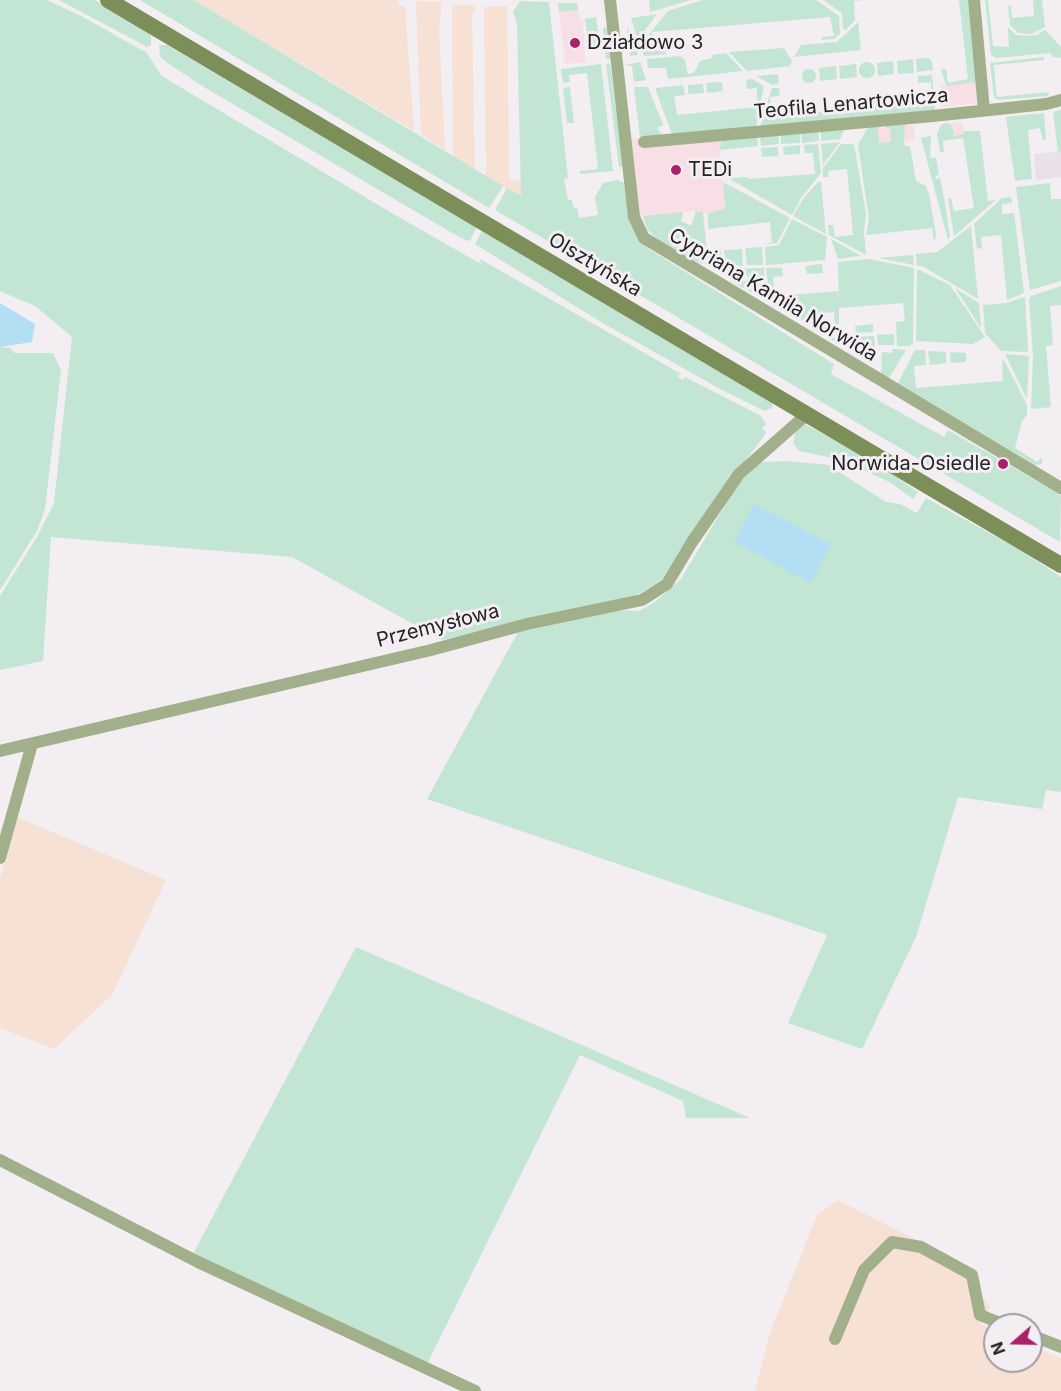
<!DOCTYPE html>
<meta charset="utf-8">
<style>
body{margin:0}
#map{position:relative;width:1061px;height:1391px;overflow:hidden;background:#f2eef2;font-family:Inter,sans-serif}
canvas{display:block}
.north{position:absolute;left:983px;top:1313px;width:60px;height:60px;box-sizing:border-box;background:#f2eef2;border:2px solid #a09da0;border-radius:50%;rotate:250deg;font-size:16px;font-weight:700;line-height:24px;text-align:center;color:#252325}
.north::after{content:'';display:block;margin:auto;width:21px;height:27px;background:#aa2167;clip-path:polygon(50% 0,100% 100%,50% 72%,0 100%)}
</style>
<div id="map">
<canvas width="1061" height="1391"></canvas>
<div class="north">N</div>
</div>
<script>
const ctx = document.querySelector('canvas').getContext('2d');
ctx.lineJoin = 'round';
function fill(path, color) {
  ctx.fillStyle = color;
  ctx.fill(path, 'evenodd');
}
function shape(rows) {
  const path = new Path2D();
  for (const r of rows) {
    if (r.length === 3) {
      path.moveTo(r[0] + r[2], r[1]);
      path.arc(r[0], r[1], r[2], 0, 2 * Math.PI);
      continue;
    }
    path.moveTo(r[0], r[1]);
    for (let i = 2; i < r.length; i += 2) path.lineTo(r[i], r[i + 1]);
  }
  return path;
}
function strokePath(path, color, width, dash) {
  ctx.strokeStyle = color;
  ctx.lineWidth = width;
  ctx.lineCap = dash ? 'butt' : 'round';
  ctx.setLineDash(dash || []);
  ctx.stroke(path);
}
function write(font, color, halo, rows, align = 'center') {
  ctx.font = font + ' Inter,sans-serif';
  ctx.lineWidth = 6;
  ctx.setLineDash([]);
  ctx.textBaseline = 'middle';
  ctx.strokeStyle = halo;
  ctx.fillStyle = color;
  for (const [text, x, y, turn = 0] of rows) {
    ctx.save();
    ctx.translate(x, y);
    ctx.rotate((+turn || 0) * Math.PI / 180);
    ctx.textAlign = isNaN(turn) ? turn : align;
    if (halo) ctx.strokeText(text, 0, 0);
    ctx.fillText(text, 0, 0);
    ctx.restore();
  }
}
fill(shape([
 [578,10,580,21,583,21,585,62,565,64,559,12],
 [976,82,978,103,942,107,940,86],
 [962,122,965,134,954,137,951,124],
 [914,125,915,140,904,141,902,126],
 [890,127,892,142,879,143,878,128],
 [672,134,723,138,719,150,725,208,708,214,696,211,639,216,630,139]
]), '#f8dee5');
fill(shape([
 [194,0,398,0,399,6,405,6,414,131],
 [416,1,442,2,439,31,445,150,421,135],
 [452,5,475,5,475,12,472,13,475,169,453,157],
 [507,6,509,180,521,181,521,197,486,177,484,7],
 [17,817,166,880,112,995,54,1049,0,1028,0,879],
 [838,1200,976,1270,982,1297,990,1307,980,1324,995,1331,995,1361,1031,1361,1031,1346,1061,1358,1061,1391,755,1391,770,1333,817,1215]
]), '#f7e1d4');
fill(shape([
 [1061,151,1061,177,1036,180,1034,154]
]), '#eae0e9');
fill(shape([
 [0,0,47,0,83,17,147,53,161,75,170,81,390,212,481,264,480,259,681,374,677,376,682,380,685,377,761,416,766,424,762,429,766,432,762,439,709,507,666,577,637,595,442,640,292,557,51,537,43,661,0,670,0,596,37,537,54,503,72,337,35,306,0,291],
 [59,0,95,0,151,35,151,45,147,47,138,42],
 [140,0,194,0,503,186,489,208],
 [649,0,691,0,650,12],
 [703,0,816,0,839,16,840,34,834,39,822,40,822,37,834,36,830,17,652,32,653,51,665,50,666,54,644,56,641,47,651,32,668,11],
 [823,0,863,0,854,1,855,20,846,30,843,29,842,13],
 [959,0,968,0,976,82,946,86,941,69,946,69,948,83,968,79],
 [985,0,988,0,993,46,1009,47,1008,27,1016,35,1027,36,1037,35,1045,30,1061,47,1061,58,1053,57,1050,53,996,58,991,55],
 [1033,0,1042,0,1045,27,1031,34,1018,33,1010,25,1008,6,1011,6,1012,18,1034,16],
 [520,1,549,2,568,178,564,179,568,200,572,200,574,208,577,207,579,218,598,215,595,197,603,183,618,180,624,183,631,225,647,248,834,364,831,374,944,437,948,430,1061,495,1060,542,495,210,507,188,521,196,517,24,513,12],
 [558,3,577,3,578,10,559,12],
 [657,14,638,40,631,18],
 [596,17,600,47,595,48,589,47,585,19],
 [858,22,861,50,794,57,801,45,837,42],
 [627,25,638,55,630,56],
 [608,27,611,59,606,59,603,28],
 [159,45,167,45,477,227,470,240,467,241,447,230,204,87,166,62,160,56],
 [784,48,792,61,790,66,747,71,729,52],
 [726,53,743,71,668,79,666,68,648,68,647,59,680,56,685,60,688,74,694,73,700,61,712,58,711,55],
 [1044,57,1044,60,994,65,996,90,997,97,1049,92,1048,96,998,100,994,97,990,63],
 [928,58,932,61,933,70,917,72,916,59],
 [913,59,914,73,898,74,897,61],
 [893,61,894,74,878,76,877,63],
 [640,62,646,80,634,82,632,66,625,65],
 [867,70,8],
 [610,63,623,166,619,167,606,64],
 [601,64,613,171,580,174,580,171,598,169,587,73,569,75,570,82,563,83,561,69],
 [856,64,857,77,840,79,839,66],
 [836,66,837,79,820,81,819,68],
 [809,76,7],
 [778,74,779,83,772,85,756,76],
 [932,75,935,109,932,113,760,128,772,88,779,88,780,96,770,97,772,116,931,101,931,82,918,83,918,76],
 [752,79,764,86,756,127,672,134,656,91,656,88,683,85,685,95,674,96,677,115,757,107,757,88,747,89,746,80],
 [722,82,723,91,707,93,706,83],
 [703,84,704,93,688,94,688,85],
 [570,87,574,123,567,123,563,88],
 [634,87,648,87,663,125,657,128,662,135,640,138],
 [1061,110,1061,151,1058,152,1053,112],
 [1044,113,1046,140,1043,140,1040,128,1028,130,1032,179,1015,181,1006,117],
 [905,122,904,142,905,146,910,146,916,181,926,186,929,194,936,235,934,242,932,228,866,235,869,219,858,145,868,127,881,125,878,129,879,143,891,142,890,128,886,128,886,124],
 [945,123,951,124,954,136,964,134,964,131,980,131,988,201,996,200,954,236,948,199,951,198,954,211,974,208,963,138,943,141,944,152,940,152,937,134,941,125],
 [845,129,840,139,821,141,821,130],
 [818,130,819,141,802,143,801,131],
 [800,132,800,143,781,144,781,133],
 [778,134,779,144,761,146,760,135],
 [757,135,758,146,719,150,723,138],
 [931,136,930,155,931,158,936,158,939,175,935,176,936,179,940,178,945,203,950,237,948,240,921,138],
 [840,142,823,165,821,144],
 [818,144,821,173,801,198,792,215,728,178,748,177,748,179,815,174,813,153,805,153,804,145],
 [841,144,854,144,866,214,864,232,866,255,829,235,828,225,833,225,835,237,853,235,847,169,828,171,829,177,823,177,823,168],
 [800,145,800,154,784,155,783,147],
 [778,147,778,156,762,157,761,148],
 [723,182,790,218,777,243,765,244,772,242,770,222,708,229,708,214,725,208],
 [818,182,821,182,826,234,793,216,803,199],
 [1050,183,1051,199,1061,199,1061,281,1030,290,1016,187],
 [1011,197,1012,203,1002,204,1002,214,1014,213,1024,293,1007,300,1001,235,981,237,982,248,977,249,974,224,1002,198],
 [696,211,703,212,707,251,721,250,722,265,699,263,659,241,647,229,643,216,683,212,681,221,691,226],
 [792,219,827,237,825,260,766,265,765,247,779,245],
 [971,226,978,299,922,266,917,266,916,254,937,252],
 [482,231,773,402,772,408,765,411,724,391,601,322,475,244],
 [831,239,861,256,838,259],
 [762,247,763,265,747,265,745,248],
 [742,249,743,266,726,265,724,250],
 [913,255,914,265,878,258],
 [869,259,914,268,913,343,910,346,897,346,896,322,905,321,903,303,839,308,838,262],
 [822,264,823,273,807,274,805,266],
 [764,268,766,300,734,283,748,280,747,275,737,275,736,269],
 [766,268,782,268,783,276,773,277,775,296,839,291,839,324,835,324,834,312,824,313,827,334,770,302],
 [917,269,950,285,985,337,973,344,916,341],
 [1061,286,1061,305,1050,306,1053,345,1046,346,1051,407,1031,409,1033,356,1029,299,1031,296],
 [955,288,979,303,981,328],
 [1025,297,1028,352,1001,351,985,333,983,305,1006,303],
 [873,324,873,332,856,333,855,326],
 [894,334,894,345,878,345,877,335],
 [874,336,875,348,851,351,829,338],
 [0,347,10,348,15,353,53,353,61,370,45,509,37,531,0,590],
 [893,349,906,350,889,378,881,374,882,352,892,353],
 [915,350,925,350,926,365,914,366,916,388,1003,381,1002,359,1005,362,1027,405,1027,415,1022,421,1015,448,1037,462,1042,457,1042,464,1035,465,898,383],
 [928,351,946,352,946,363,930,365],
 [950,352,966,353,966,362,951,363],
 [1005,354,1029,356,1027,399,1026,397],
 [801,422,865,456,918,492,913,499,891,483,843,460,799,451,793,443,797,426],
 [787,461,828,465,886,502,900,504,917,513,926,498,1018,549,1061,577,1061,792,1046,790,1042,809,958,797,916,937,862,1049,788,1023,827,935,427,799,518,632,613,610,639,611,655,602,681,579,737,485,760,462],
 [356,947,584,1046,750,1118,686,1118,683,1101,580,1055,426,1366,193,1254]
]), '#c3e5d3');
fill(shape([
 [0,303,35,324,32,342,0,347],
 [754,504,831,544,811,583,734,542]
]), '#b2dff4');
strokePath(shape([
 [610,0,634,217,644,238,1061,488],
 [974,0,984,110],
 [644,142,933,116,1046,104,1061,100],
 [0,751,431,650,527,624,642,600,667,584,692,542,739,474,806,415],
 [0,858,32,744],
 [0,1160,198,1262,475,1391],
 [1031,1335,1061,1347],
 [835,1339,864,1270,892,1242,921,1247,972,1275,980,1315,1005,1325]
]), '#a2af8b', 12);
strokePath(shape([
 [108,0,1061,565]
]), '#7d8f59', 16);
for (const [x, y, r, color] of [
 [575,43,6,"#aa2167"],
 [676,170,6,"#aa2167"],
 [1003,464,6,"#aa2167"]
]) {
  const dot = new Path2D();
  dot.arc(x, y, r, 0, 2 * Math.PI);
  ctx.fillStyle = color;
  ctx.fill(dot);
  strokePath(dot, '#f2eef2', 2);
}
write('20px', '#252325', '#f2eef2', [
 ["Działdowo 3",587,43],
 ["TEDi",688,170],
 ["Norwida-Osiedle",991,464,"right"]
], 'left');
write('20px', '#252325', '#f2eef2', [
 ["Teofila Lenartowicza",851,104,-5],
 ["Olsztyńska",595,265,31],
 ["Cypriana Kamila Norwida",773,295,31],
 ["Przemysłowa",438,626,-14]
]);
</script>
